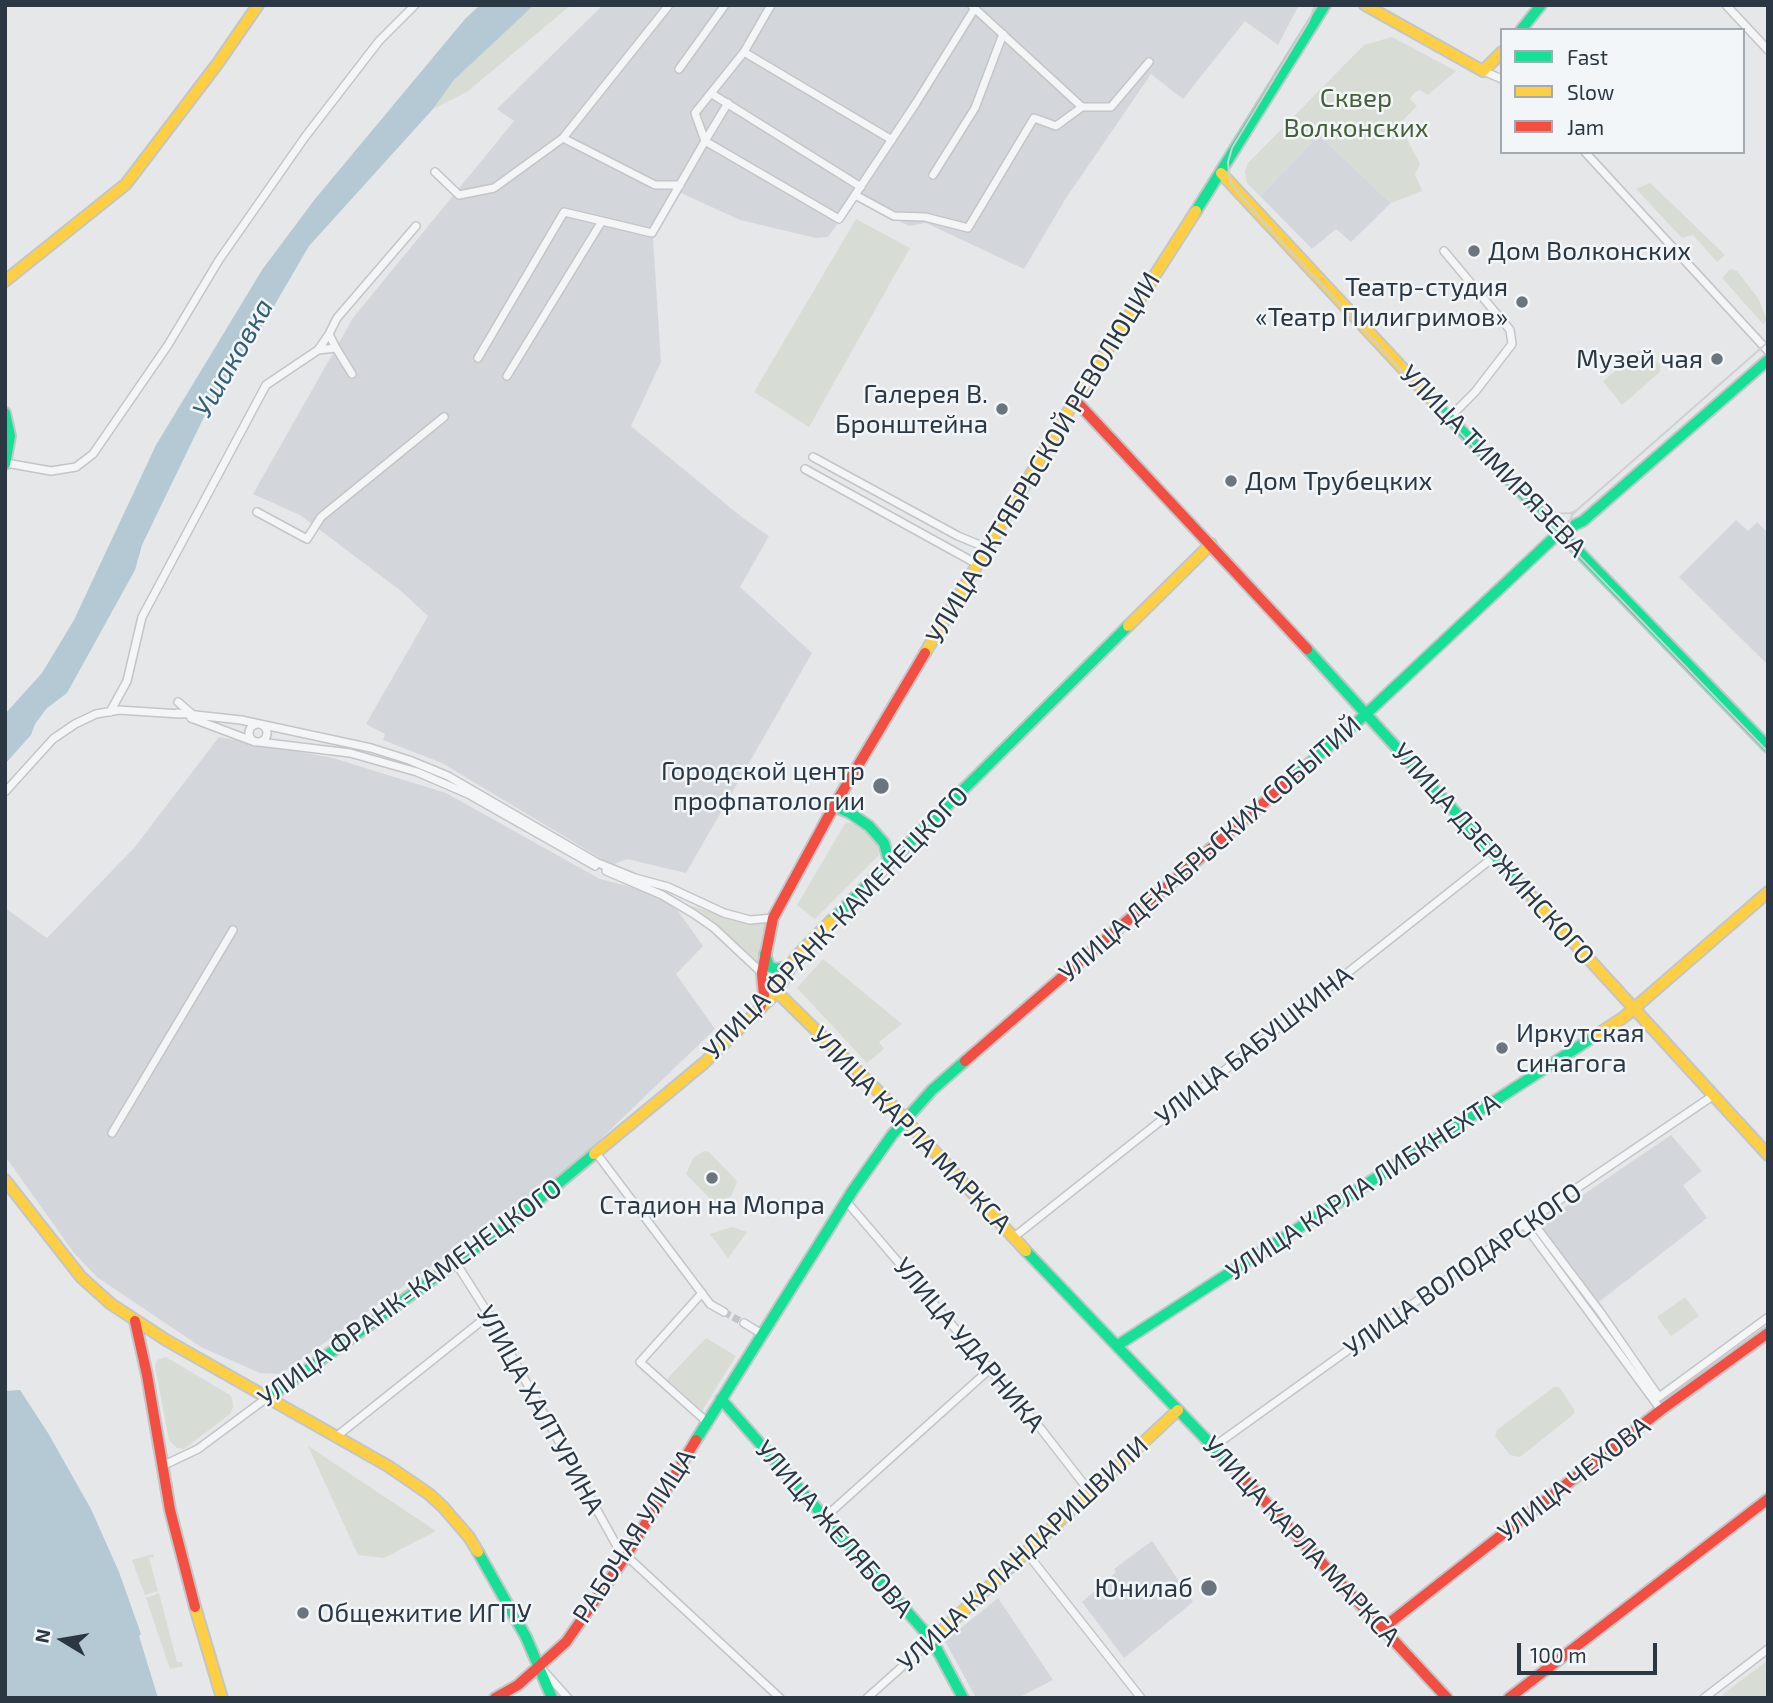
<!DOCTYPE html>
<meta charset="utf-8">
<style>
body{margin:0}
#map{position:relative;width:1773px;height:1703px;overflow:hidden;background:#e5e7e9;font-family:"Exo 2",sans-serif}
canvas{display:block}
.frame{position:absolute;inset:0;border:7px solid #2b3843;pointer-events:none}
.legend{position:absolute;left:1500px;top:28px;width:245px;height:126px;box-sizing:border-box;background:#f3f6f8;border:2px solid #a3aab0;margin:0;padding:9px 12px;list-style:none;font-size:21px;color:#2b3843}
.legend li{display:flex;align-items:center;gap:14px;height:35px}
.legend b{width:35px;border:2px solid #a3aab0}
.north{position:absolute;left:28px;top:1605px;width:70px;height:70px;-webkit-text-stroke:5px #f3f6f8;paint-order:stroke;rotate:281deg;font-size:19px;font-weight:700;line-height:28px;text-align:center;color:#2b3843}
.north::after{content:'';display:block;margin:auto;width:24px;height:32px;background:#2b3843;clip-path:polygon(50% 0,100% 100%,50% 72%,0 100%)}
.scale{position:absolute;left:1517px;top:1643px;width:140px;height:32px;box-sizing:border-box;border:4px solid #2b3843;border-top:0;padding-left:9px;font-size:21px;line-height:24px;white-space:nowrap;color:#2b3843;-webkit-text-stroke:5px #f3f6f8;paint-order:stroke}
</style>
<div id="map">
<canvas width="1773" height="1703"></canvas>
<div class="frame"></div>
<ul class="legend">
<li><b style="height:9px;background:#16e098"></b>Fast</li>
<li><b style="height:9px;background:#ffcf43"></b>Slow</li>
<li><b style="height:9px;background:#f24e42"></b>Jam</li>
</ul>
<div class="north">N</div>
<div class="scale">100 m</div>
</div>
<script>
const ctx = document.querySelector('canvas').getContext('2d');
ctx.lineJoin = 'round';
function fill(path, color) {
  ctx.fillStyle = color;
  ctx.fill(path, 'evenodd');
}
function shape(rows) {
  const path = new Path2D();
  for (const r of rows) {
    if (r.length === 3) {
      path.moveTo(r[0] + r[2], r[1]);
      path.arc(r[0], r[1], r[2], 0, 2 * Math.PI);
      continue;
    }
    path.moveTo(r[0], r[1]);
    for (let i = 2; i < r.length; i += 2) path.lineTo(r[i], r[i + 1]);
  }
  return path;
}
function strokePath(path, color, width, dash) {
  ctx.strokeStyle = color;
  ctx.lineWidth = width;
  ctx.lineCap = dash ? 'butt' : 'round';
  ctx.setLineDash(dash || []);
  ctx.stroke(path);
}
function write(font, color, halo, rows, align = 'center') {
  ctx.font = font + ' "Exo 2",sans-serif';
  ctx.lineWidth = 5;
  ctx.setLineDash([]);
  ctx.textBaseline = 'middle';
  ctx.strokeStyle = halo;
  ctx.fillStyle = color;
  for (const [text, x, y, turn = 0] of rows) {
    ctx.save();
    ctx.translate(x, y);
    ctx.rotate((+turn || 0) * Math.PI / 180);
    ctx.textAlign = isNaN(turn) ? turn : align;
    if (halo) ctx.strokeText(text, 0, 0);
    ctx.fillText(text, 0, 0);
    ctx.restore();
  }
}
fill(shape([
 [603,5,1299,5,1278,45,1245,21,1183,99,1151,74,1066,198,1024,269,926,223,909,226,856,199,828,237,816,238,740,220,681,193,653,239,661,362,631,426,743,518,769,536,740,587,812,653,686,873,627,859,612,865,442,763,383,740,385,734,366,724,428,616,401,591,300,515,253,494,353,318,514,121,497,109],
 [1319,135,1391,203,1351,242,1336,229,1312,249,1260,196],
 [1736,520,1748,531,1757,522,1768,533,1768,665,1679,577],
 [219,737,333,758,446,793,600,879,662,895,678,911,703,946,676,974,715,1029,580,1159,281,1374,260,1373,201,1347,97,1277,74,1253,5,1156,5,908,47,938,134,848],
 [1671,1135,1702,1171,1683,1185,1707,1218,1595,1305,1537,1226],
 [1152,1541,1193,1602,1124,1658,1082,1602,1116,1572,1114,1569],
 [998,1598,1053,1680,1018,1698,976,1698,945,1641]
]), '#d3d7dc');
fill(shape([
 [534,5,571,5,467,92,433,109,454,80],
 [1392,37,1456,71,1428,95,1420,90,1415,92,1410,99,1417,106,1399,124,1420,164,1415,174,1422,191,1391,203,1319,135,1260,196,1247,183,1245,172,1248,163,1364,45],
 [1650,183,1690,221,1725,255,1717,262,1693,235,1682,238,1636,189],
 [856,219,910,248,809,427,754,392],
 [1730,269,1737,271,1758,298,1767,320,1763,324,1722,278],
 [1639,351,1643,351,1660,365,1660,372,1622,405,1603,381],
 [846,822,857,825,869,833,877,844,879,855,815,919,797,905],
 [688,905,749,923,767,921,758,965,725,933],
 [823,959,902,1024,879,1042,884,1049,867,1063,797,988],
 [704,1151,709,1152,737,1181,732,1195,720,1204,715,1204,686,1174,693,1158],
 [732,1227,747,1232,728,1258,710,1234],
 [1685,1297,1699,1316,1671,1336,1657,1317],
 [706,1338,736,1356,702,1411,667,1379],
 [166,1357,230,1395,232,1398,233,1407,230,1414,184,1449,177,1448,169,1440,155,1366,157,1360],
 [1554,1387,1559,1387,1574,1409,1574,1414,1520,1457,1510,1455,1495,1436,1497,1430],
 [308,1446,436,1531,384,1558,358,1555],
 [153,1554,154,1557,149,1558,158,1591,145,1595,132,1560],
 [159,1593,177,1662,182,1662,183,1666,170,1669,146,1598],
 [1768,1660,1768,1698,1725,1698,1723,1694]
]), '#d7ddd5');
fill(shape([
 [480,5,534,5,454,80,433,109,309,246,260,330,203,419,142,545,135,570,67,693,47,708,35,724,31,735,5,764,5,714,42,673,74,620,156,445,262,270,315,199,465,19],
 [20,1390,48,1433,91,1509,119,1572,141,1634,139,1636,158,1698,5,1698,5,1391]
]), '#b4c9d3');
strokePath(shape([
 [724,1312,744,1323]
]), '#c0c4c8', 7, [7, 3.5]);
const street = shape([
 [669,5,563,138,655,185,680,185],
 [1726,5,1768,50],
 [972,6,1082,107,1111,107,1149,62],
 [744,52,892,140],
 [679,69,725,5],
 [1483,71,1502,79],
 [712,94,861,187],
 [728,103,705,141,839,219,916,103,975,8],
 [1585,152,1768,351],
 [435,172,459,195,494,188,563,138],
 [933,175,975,108,1003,34],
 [857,196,894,216,925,217,968,228,1034,118,1056,126,1082,107],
 [1444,251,1510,330,1512,344,1475,392,1449,418],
 [329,334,337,318,416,226],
 [336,348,352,374],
 [478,358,564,212,602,221],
 [507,376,602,221,652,233,705,141,695,113,744,52,771,5],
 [813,457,958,536,987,548],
 [6,463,51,471,76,467,93,454,168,345,219,260,305,137,379,41,415,5],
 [805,469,977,564],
 [257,512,307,539,321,517,444,417],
 [178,702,192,714],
 [110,712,127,681,142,617,266,385,318,350,329,334,336,348,318,350],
 [177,713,241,720,371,748,409,760,448,776,598,863,635,878,668,887,724,913,750,920,773,918],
 [191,718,255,742],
 [258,733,9],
 [259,742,350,753,417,772,468,794,595,866],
 [5,792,53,739,75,724,96,714,119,710,180,714],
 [606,871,662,895,694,914,714,928,762,973],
 [112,1133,233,930],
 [597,1154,710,1304,724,1312],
 [846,1201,1041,1429,1090,1492],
 [1524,1224,1661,1410],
 [1537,1228,1601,1313,1659,1397,1767,1318],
 [1014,1237,1495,856],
 [456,1263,489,1315,618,1548,780,1698],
 [702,1293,640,1362,707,1422],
 [744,1323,762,1334],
 [337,1436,489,1315],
 [1213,1447,1524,1224,1714,1095],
 [162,1466,198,1449,268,1397],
 [824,1518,990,1369],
 [1026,1552,1141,1698],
 [542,1669,568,1698],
 [867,1698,932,1640],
 [1704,1698,1768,1649]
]);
const fast = shape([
 [1521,30,1541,5],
 [1196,211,1325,5],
 [1434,402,1768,747],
 [5,413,10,436,5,464],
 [1307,649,1524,888],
 [1297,774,1366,714,1560,532,1583,521,1768,360],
 [834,806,850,813,869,826,884,843,889,861],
 [831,921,1128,626],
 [765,954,769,966,775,969,789,967],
 [1026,1251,1246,1481],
 [1118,1345,1598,1034],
 [269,1397,512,1222,594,1154],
 [721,1399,932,1640,963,1698],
 [696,1440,853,1190,892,1135,932,1090,965,1061],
 [478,1552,526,1637,552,1698]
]);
const slow = shape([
 [1365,5,1483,71,1502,52],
 [1221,173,1434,402],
 [5,281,126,184,218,63,258,5],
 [1128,626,1211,544],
 [925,653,1075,400,1196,211],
 [1524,888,1768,1155],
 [762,973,777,992,890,1103,1026,1251],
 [1598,1034,1624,1017,1768,892],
 [594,1154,704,1063,777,992,796,957,831,921],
 [5,1180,81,1277,111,1304,166,1340,388,1466,429,1494,443,1507,469,1537,478,1552],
 [195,1607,222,1698],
 [932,1640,1178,1410]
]);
const jam = shape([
 [1075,400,1307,649],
 [760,1008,764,995,762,973,773,918,834,806,925,653],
 [965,1061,1297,774],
 [135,1321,147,1375,170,1510,195,1607],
 [1246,1481,1447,1698],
 [1383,1628,1661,1410,1768,1333],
 [495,1698,518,1685,566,1642,626,1556,696,1440],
 [1509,1698,1768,1499]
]);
strokePath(street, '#c3c5c7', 10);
strokePath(fast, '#c3c5c7', 14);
strokePath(slow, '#c3c5c7', 14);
strokePath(jam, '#c3c5c7', 14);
strokePath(street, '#f4f5f6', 7);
strokePath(fast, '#16e098', 10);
strokePath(slow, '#ffcf43', 10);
strokePath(jam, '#f24e42', 10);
strokePath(shape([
 [1315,5,1309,21,1232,148,1228,162,1230,182,1265,224,1447,419,1768,752],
 [1542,513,1549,520,1550,514,1571,513,1577,510],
 [1573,549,1569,538,1568,527,1572,515,1577,510,1768,342]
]), '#ced0d1', 2);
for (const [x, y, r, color] of [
 [1474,251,7,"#6c757d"],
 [1522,302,7,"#6c757d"],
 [1717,359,7,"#6c757d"],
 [1002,409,7,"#6c757d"],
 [1231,481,7,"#6c757d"],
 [881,786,9,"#6c757d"],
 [1502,1048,7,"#6c757d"],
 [712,1178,7,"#6c757d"],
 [1209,1588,9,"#6c757d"],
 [303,1613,7,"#6c757d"]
]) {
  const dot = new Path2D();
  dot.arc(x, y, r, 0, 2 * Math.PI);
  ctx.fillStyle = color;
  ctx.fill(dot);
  strokePath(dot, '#f3f6f8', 2.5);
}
write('26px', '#465f38', '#f3f6f8', [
 ["Сквер",1356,98],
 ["Волконских",1356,128]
]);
write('26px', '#2b3843', '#f3f6f8', [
 ["Дом Волконских",1488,251,"left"],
 ["Театр-студия",1508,287],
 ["«Театр Пилигримов»",1508,317],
 ["Музей чая",1703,359],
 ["Галерея В.",988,394],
 ["Бронштейна",988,424],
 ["Дом Трубецких",1245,481,"left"],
 ["Городской центр",865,771],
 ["профпатологии",865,801],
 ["Иркутская",1516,1033,"left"],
 ["синагога",1516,1063,"left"],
 ["Стадион на Мопра",712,1205,"center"],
 ["Юнилаб",1193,1588],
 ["Общежитие ИГПУ",317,1613,"left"]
], 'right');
write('26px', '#2b3843', '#f3f6f8', [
 ["УЛИЦА ОКТЯБРЬСКОЙ РЕВОЛЮЦИИ",1043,458,-59],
 ["УЛИЦА ТИМИРЯЗЕВА",1493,461,46],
 ["УЛИЦА ДЕКАБРЬСКИХ СОБЫТИЙ",1210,849,-41],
 ["УЛИЦА ДЗЕРЖИНСКОГО",1493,854,48],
 ["УЛИЦА ФРАНК-КАМЕНЕЦКОГО",836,923,-46],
 ["УЛИЦА БАБУШКИНА",1254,1046,-38],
 ["УЛИЦА КАРЛА МАРКСА",911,1130,46],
 ["УЛИЦА КАРЛА ЛИБКНЕХТА",1363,1187,-33],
 ["УЛИЦА ВОЛОДАРСКОГО",1463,1270,-35],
 ["УЛИЦА ФРАНК-КАМЕНЕЦКОГО",410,1293,-36],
 ["УЛИЦА УДАРНИКА",969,1345,50],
 ["УЛИЦА ХАЛТУРИНА",540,1410,61],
 ["УЛИЦА ЧЕХОВА",1574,1479,-38],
 ["УЛИЦА ЖЕЛЯБОВА",834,1529,49],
 ["РАБОЧАЯ УЛИЦА",634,1536,-57],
 ["УЛИЦА КАРЛА МАРКСА",1301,1541,47],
 ["УЛИЦА КАЛАНДАРИШВИЛИ",1023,1554,-43]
]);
write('italic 28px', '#355e77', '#f3f6f8', [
 ["Ушаковка",233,358,-60]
]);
</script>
